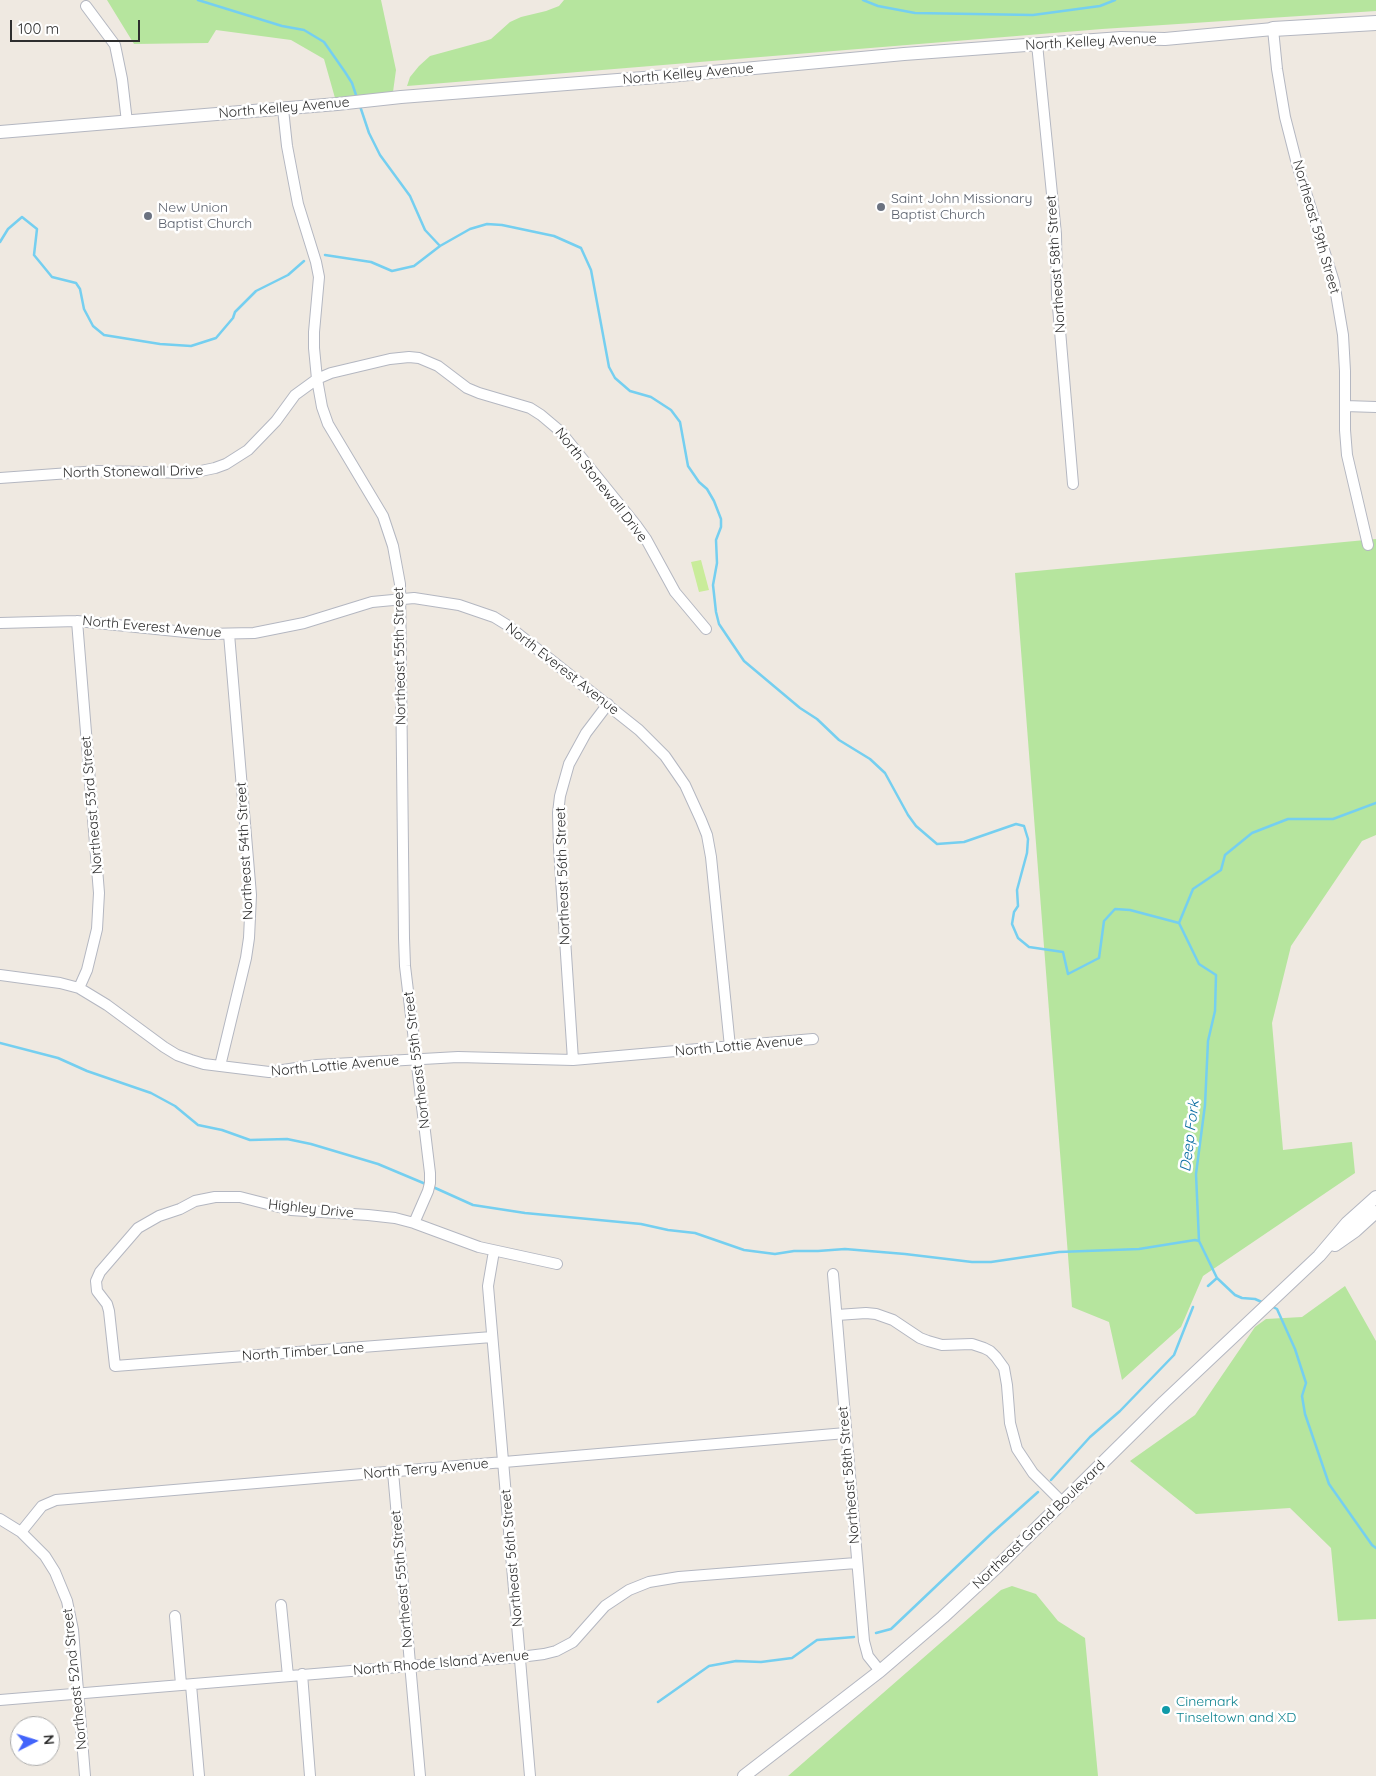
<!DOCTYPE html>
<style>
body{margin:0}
#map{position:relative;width:1376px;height:1776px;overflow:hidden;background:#efe9e1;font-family:Quicksand,sans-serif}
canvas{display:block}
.north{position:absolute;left:10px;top:1716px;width:50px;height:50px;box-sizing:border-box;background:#fff;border:1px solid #ababab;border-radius:50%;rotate:85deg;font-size:14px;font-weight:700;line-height:20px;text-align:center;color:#2e2e2e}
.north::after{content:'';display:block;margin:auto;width:18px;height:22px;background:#4264fb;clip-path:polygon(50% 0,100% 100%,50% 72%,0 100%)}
.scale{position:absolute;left:10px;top:20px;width:130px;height:22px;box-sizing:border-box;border:2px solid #2e2e2e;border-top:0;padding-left:6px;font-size:15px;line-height:18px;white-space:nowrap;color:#2e2e2e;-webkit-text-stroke:4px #fff;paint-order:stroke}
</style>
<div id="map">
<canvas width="1376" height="1776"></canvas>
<div class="north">N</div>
<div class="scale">100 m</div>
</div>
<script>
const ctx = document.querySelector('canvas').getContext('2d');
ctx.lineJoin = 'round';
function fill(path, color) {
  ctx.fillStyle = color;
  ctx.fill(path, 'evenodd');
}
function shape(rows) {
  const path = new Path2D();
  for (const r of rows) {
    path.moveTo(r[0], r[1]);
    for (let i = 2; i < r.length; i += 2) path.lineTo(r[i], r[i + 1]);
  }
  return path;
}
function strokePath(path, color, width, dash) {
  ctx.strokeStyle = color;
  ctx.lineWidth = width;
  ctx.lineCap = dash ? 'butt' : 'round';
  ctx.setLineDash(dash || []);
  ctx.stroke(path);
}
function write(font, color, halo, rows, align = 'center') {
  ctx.font = font + ' Quicksand,sans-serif';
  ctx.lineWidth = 5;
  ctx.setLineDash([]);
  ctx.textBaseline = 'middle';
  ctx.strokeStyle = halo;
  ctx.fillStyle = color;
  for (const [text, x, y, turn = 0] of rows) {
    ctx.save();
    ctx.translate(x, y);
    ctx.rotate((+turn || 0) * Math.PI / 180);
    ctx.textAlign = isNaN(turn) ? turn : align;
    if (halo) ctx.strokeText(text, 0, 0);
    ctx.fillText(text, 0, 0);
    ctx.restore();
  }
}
fill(shape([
 [107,0,381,0,396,70,393,92,335,98,324,59,291,40,216,30,208,43,134,44],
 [564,0,1376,0,1376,11,1102,29,407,86,410,77,419,66,430,56,485,41,491,39,510,22,521,17,546,11,559,6],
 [1376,539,1376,835,1362,841,1291,946,1272,1023,1283,1150,1352,1142,1355,1173,1203,1276,1181,1327,1122,1380,1109,1322,1072,1307,1015,573],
 [1345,1286,1376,1341,1376,1619,1338,1621,1331,1548,1290,1508,1196,1514,1130,1461,1195,1415,1255,1327,1266,1319,1302,1317],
 [1012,1586,1036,1594,1058,1621,1085,1638,1098,1776,788,1776,1001,1590]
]), '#b6e59e');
fill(shape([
 [701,560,709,590,699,592,691,562]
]), '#c9ec9a');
strokePath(shape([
 [198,0,282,26,304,30,324,42,345,72,352,83,357,98],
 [863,0,878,6,915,13,1033,15,1100,6,1115,0],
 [360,106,369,133,380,155,410,196,425,230,440,246],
 [0,242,8,229,22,217,37,229,34,255,52,277,76,283,80,289,84,309,93,326,104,335,160,344,191,346,216,338,233,318,235,312,256,291,288,275,304,261],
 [325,255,371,262,392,271,414,266,440,246,470,229,487,224,502,225,554,236,581,248,591,270,609,367,615,378,630,391,651,397,671,410,680,422,688,466,699,482,707,489,714,501,721,519,721,527,716,540,717,563,713,585,716,612,719,624,744,661,800,708,817,719,839,740,870,759,885,773,908,815,916,826,937,844,964,842,1016,824,1024,826,1028,839,1027,853,1017,890,1018,906,1014,912,1012,924,1018,938,1029,947,1063,952,1068,974,1099,958,1104,921,1115,909,1130,910,1179,923],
 [1179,923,1199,964,1216,975,1215,1011,1208,1041,1205,1105,1196,1174,1199,1241,1217,1278,1235,1295,1242,1298,1255,1299,1264,1303],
 [1179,923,1193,889,1221,870,1225,855,1252,833,1288,819,1333,819,1376,803],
 [0,1043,58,1058,87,1071,151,1093,175,1106,198,1125,222,1130,250,1140,287,1139,311,1144,378,1164,428,1185],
 [433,1187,473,1205,525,1213,641,1224,668,1230,695,1233,744,1250,775,1254,794,1251,818,1251,845,1249,905,1254,972,1262,991,1262,1059,1252,1139,1249,1195,1240,1199,1241],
 [1208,1286,1217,1278],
 [1271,1306,1277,1309,1295,1349,1306,1383,1302,1396,1305,1414,1329,1484,1372,1545,1376,1548],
 [1051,1480,1090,1437,1120,1411,1174,1355,1193,1307],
 [876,1633,891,1629,991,1534,1038,1492],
 [658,1702,709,1666,736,1661,761,1662,792,1658,817,1640,854,1637]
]), '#75cff0', 2.5);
const minor = shape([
 [86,6,115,45,122,79,127,122],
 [1273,29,1277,69,1285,117,1297,164,1334,282,1343,335,1345,371,1345,430,1347,455,1368,545],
 [1037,44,1056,234,1057,295,1073,484],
 [283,109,287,146,298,204,316,262,319,277,314,332,314,348,317,379,322,407,328,424,383,516,393,546,400,584,404,938,405,966,430,1173,430,1183,428,1191,414,1223],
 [1345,406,1376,407],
 [0,478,98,471,191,473,215,468,226,464,248,450,276,421,295,395,317,379,331,373,390,359,409,357,419,358,438,366,467,388,479,393,530,408,541,415,560,431,636,525,646,539,675,592,706,629],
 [77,621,99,893,97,929,87,970,79,988],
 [0,623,77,621,205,634,254,633,304,623,372,602,414,598,459,605,494,617,507,625,639,730,665,756,685,785,701,820,707,835,711,857,730,1047],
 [0,975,60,983,79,988,107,1005,164,1047,177,1055,191,1060,204,1064,269,1072,317,1065,458,1057,573,1060,813,1039],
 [573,1060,559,848,558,813,560,796,569,764,586,733,608,704],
 [220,1066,246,958,249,938,251,895,229,634],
 [494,1251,488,1286,530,1776],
 [833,1274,864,1641,868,1656,880,1671],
 [837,1315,866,1313,876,1314,893,1320,920,1338,928,1341,942,1345,972,1344,984,1348,990,1351,996,1357,1004,1368,1007,1385,1010,1423,1017,1449,1033,1473,1063,1503],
 [492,1337,115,1366,109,1311,107,1304,97,1291,96,1281,100,1272,138,1228,159,1216,180,1209,195,1201,215,1197,240,1197,291,1210,368,1215,395,1218,414,1223,479,1247,557,1264],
 [393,1472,420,1776],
 [0,1519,21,1532,45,1556,55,1572,67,1601,73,1630,85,1776],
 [21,1532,42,1506,56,1500,846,1433],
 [281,1605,288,1676],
 [175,1616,181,1684],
 [302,1674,310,1776],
 [191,1685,199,1776],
 [0,1700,520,1657,544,1654,556,1651,573,1642,605,1606,629,1590,649,1582,679,1577,856,1563]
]);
const tertiary = shape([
 [0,132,337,104,401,97,669,76,904,54,1121,38,1165,39,1273,29],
 [1335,1245,1355,1231,1376,1212],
 [744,1776,880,1671,943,1617,998,1566,1164,1402,1319,1256,1347,1223,1376,1197]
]);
const secondary = shape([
 [1273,29,1376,23]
]);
strokePath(minor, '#b4b7c1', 12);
strokePath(tertiary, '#b4b7c1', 14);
strokePath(secondary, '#b4b7c1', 16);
strokePath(minor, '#fff', 10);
strokePath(tertiary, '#fff', 12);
strokePath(secondary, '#fff', 14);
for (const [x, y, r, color] of [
 [881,207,5,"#6b7280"],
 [148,216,5,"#6b7280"],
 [1166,1710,5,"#0f9aa8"]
]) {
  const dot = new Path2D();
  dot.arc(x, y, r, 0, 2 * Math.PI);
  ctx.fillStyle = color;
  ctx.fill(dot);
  strokePath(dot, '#fff', 2);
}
write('14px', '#2e2e2e', '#fff', [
 ["North Kelley Avenue",1091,42,-3],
 ["North Kelley Avenue",688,74,-5],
 ["North Kelley Avenue",284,108,-5],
 ["Northeast 59th Street",1316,227,74],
 ["Northeast 58th Street",1056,264,-94],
 ["North Stonewall Drive",133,472,-1],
 ["North Stonewall Drive",601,485,52],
 ["North Everest Avenue",152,627,5],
 ["Northeast 55th Street",400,656,-91],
 ["North Everest Avenue",562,669,38],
 ["Northeast 53rd Street",92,805,-95],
 ["Northeast 54th Street",245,851,-93],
 ["Northeast 56th Street",563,876,-92],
 ["North Lottie Avenue",739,1046,-5],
 ["Northeast 55th Street",417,1060,-97],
 ["North Lottie Avenue",335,1066,-5],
 ["Highley Drive",311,1209,6],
 ["North Timber Lane",303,1352,-4],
 ["North Terry Avenue",426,1469,-5],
 ["Northeast 58th Street",849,1475,-95],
 ["Northeast Grand Boulevard",1039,1525,-44],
 ["Northeast 56th Street",512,1558,-95],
 ["Northeast 55th Street",402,1579,-95],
 ["North Rhode Island Avenue",441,1663,-5],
 ["Northeast 52nd Street",75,1679,-96]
]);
write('14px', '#5b616d', '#fff', [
 ["Saint John Missionary",891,199],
 ["Baptist Church",891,215],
 ["New Union",158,208],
 ["Baptist Church",158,224]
], 'left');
write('14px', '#0d838f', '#fff', [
 ["Cinemark",1176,1702],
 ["Tinseltown and XD",1176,1718]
], 'left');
write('italic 15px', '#0d6fa3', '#fff', [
 ["Deep Fork",1190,1136,-83]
]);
</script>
